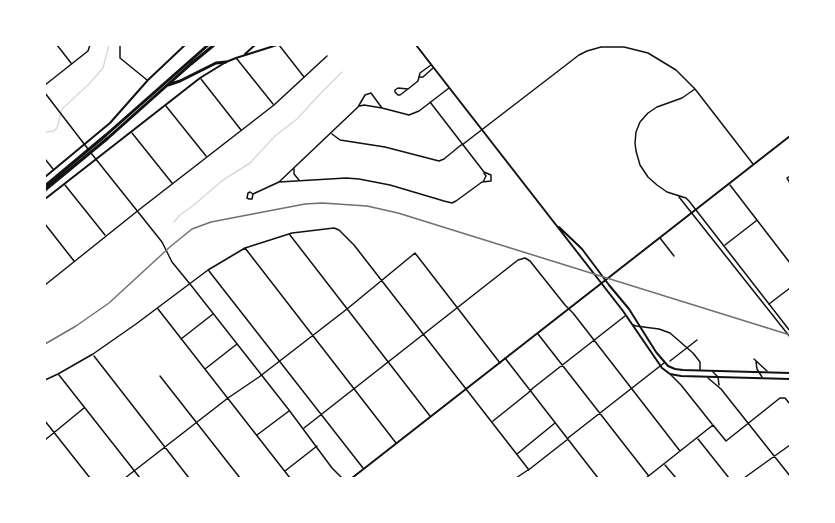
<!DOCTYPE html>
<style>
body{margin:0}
#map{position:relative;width:835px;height:523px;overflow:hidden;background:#fff;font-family:Commissioner,sans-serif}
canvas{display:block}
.frame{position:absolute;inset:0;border:46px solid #fff;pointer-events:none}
</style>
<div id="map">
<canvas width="835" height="523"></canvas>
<div class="frame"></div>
</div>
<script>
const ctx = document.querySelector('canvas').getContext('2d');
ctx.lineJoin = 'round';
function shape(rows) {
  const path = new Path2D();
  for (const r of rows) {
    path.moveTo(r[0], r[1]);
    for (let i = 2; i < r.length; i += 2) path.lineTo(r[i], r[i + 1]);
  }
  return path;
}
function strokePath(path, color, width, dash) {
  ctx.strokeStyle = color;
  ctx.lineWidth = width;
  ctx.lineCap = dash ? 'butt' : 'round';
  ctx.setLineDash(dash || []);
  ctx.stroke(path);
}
strokePath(shape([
 [45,132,54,131,57,128,62,109,88,85,103,68,109,45],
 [174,222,180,215,194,205,223,180,250,163,275,136,297,119,319,95,342,72]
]), '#d9d9d9', 1.5);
strokePath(shape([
 [57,45,71,63],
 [279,45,304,77],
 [237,59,273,104],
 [431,65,420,73,419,77,423,77,433,68],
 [201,79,241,130],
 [45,85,88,51,90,45],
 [408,89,400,95,398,95,395,92,395,90,398,88,408,89,418,81,419,77],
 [166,106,206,156],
 [360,106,364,105,382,108],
 [132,133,172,183],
 [332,134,340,140,385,147,439,161,444,159,461,145],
 [45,159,53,169],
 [294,169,294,174,299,180],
 [790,176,787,178,790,183],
 [279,182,346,178,359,179,390,185,444,201,452,203,456,201,482,182,491,181,491,175,484,172,430,102],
 [483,182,486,176,484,173],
 [65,185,105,235],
 [730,185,790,263],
 [253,194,252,199,249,199,247,198,248,193,250,192,253,194,279,182,358,107,365,95,371,93,382,108,409,115,419,111,449,88],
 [45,224,74,261],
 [290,235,430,416],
 [660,238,674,256],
 [725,245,756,221],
 [245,248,396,443],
 [209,271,363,468],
 [45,285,140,209,274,105,327,56],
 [769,304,790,288],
 [158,309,290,478],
 [633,325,636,326,659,329,670,333,693,353,700,362,700,370],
 [538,334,648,475],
 [181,339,213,314],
 [94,356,189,478],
 [505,358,598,478],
 [754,359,767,371],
 [670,361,697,340],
 [756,362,757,369,762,377],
 [205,369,237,344],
 [713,372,718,377,719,385],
 [59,375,140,478],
 [671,375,681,385,712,424],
 [160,376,240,478],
 [708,378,721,389,790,476],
 [45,380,58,374,93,354,136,324,208,270,245,248,292,233,334,228,339,230,354,245,529,470],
 [45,421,90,478],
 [493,421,528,393,533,388,625,316],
 [304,428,518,260,525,258,530,261,565,305,573,313,680,451],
 [257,435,289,411],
 [568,438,664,363],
 [698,439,729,478],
 [45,440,84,408],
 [517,454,555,423],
 [665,465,676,478],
 [285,471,317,446],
 [125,478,228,398,259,377,347,309,415,253,500,363],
 [516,478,531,468,568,439],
 [646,478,713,425,726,441,780,398,785,398,790,404],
 [744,478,790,445]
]), '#111', 1.5);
strokePath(shape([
 [120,45,120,58,147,80],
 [695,89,682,98,657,107,648,113,640,122,636,132,635,143,636,151,640,165,648,177,657,185,667,192,686,198,689,201,790,331],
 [45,93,88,149],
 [462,145,579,55,587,51,601,47,624,47,648,53,676,70,695,89,753,164],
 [91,153,162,242,172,262,190,284,289,410,332,468,342,478],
 [679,197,790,337]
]), '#111', 1.5);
strokePath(shape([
 [416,45,623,311,662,368,670,374,681,376,790,379],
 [245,54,255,45],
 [45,177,110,123,148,80,185,45],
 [45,199,200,78,226,62,236,58,277,45],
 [559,227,582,249,609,285,629,309,656,352,668,366,675,369,683,370,790,373],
 [352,478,790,136]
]), '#111', 2);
strokePath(shape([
 [168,85,180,81,216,63,226,62],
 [45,186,106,135,208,45],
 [45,190,108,138,191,64,214,45]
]), '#111', 3);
strokePath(shape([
 [45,344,76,326,109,303,171,246,192,229,211,222,284,208,305,204,322,203,367,206,398,213,790,335]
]), '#707070', 1.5);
</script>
